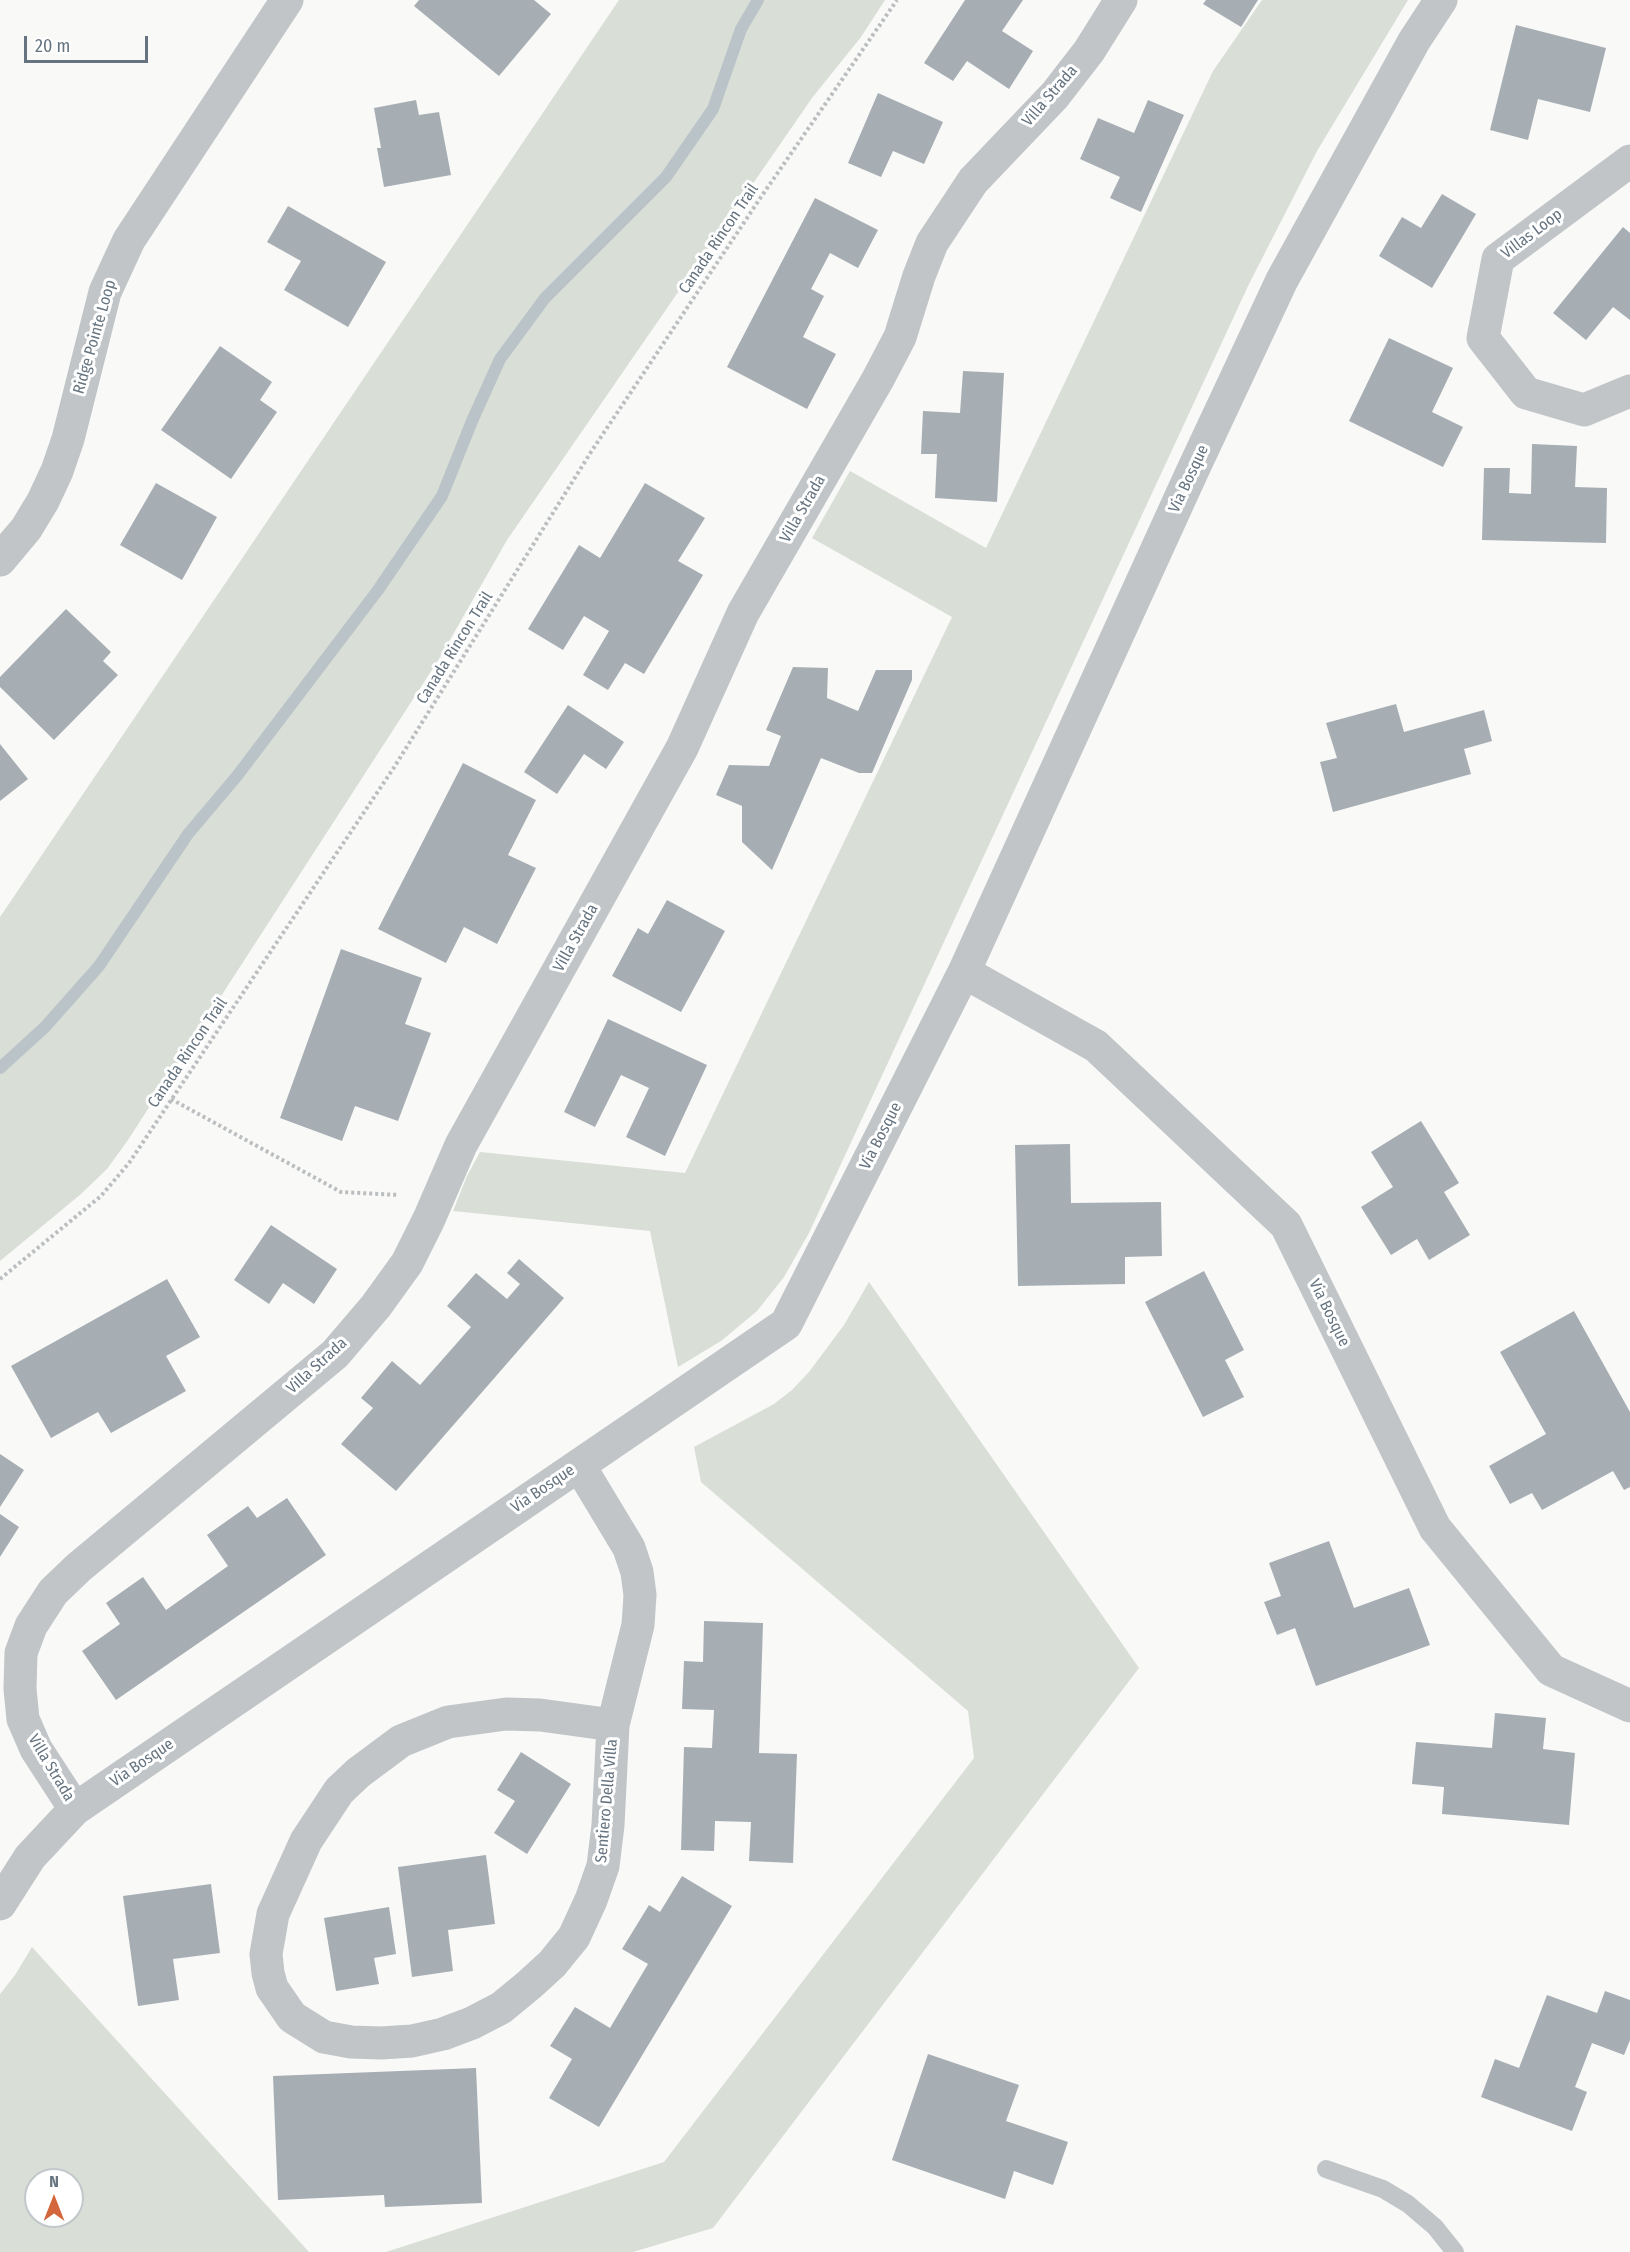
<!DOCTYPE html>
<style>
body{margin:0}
#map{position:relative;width:1630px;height:2252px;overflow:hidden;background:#f9f9f7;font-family:"Fira Sans Condensed",sans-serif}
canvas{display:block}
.north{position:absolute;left:24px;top:2168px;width:60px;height:60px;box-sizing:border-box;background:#fff;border:2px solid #c2c7cc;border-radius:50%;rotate:0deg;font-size:16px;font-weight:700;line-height:24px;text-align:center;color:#667480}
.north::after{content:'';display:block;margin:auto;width:21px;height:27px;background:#d4663d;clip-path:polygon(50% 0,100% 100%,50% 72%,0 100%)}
.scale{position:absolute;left:24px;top:36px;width:124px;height:27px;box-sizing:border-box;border:3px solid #667480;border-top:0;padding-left:8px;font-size:18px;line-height:21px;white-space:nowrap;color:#667480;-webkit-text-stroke:4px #fff;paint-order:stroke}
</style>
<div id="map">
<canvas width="1630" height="2252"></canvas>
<div class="north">N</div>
<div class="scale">20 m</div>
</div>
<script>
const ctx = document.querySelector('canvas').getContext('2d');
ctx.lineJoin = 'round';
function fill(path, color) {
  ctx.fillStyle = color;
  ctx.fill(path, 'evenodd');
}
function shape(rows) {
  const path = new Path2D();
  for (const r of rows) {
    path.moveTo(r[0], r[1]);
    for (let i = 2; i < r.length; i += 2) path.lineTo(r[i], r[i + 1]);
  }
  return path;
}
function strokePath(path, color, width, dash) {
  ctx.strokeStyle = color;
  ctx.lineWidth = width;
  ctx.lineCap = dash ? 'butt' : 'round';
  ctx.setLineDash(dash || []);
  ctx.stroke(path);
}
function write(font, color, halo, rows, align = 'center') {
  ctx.font = font + ' "Fira Sans Condensed",sans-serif';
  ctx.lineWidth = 6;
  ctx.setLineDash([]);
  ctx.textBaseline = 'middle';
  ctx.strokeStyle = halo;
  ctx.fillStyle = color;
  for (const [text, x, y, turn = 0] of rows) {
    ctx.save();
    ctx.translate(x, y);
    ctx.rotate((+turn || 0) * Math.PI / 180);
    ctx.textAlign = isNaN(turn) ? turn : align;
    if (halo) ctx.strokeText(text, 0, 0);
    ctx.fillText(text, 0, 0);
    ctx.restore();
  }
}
fill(shape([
 [619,0,885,0,861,37,812,98,507,540,439,659,128,1140,107,1169,81,1194,0,1261,0,917],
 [1262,0,1408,0,1317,151,1249,284,809,1233,784,1277,757,1311,721,1341,678,1367,650,1231,453,1211,467,1176,480,1152,685,1173,952,617,812,538,850,471,986,548,1213,71],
 [869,1282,1139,1668,713,2228,633,2252,386,2252,664,2162,974,1758,968,1711,701,1482,694,1447,774,1404,792,1390,809,1372,844,1325],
 [32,1947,309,2252,0,2252,0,1994,15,1975],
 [36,2180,72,2180,72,2216,36,2216]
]), '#d9ded7');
strokePath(shape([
 [0,1068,45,1027,99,966,188,834,237,776,378,590,442,496,472,421,500,359,545,298,666,177,713,109,741,29,758,0]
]), '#bac3c8', 12);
fill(shape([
 [419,0,534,0,551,14,499,76,414,6],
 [965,0,1023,0,1002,31,1033,51,1009,89,967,61,953,81,924,63],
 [1206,0,1258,0,1241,27,1203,4],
 [1516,25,1606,48,1590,112,1538,99,1528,140,1490,130],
 [878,93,943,122,924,164,893,151,881,177,848,163],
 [416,100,419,115,439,112,451,175,384,187,377,148,381,148,374,108],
 [1148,100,1184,115,1141,212,1110,198,1120,177,1080,159,1098,118,1134,133],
 [1442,194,1476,214,1432,288,1379,256,1402,217,1421,228],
 [815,198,878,230,858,268,830,253,811,289,824,296,803,337,836,354,807,409,727,367],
 [288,206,386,262,348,327,284,290,301,261,267,242],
 [1623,227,1630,233,1630,320,1613,307,1586,340,1553,313],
 [1389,338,1453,368,1432,412,1463,427,1443,467,1349,421],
 [220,346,272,382,260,400,277,412,231,479,161,430],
 [963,371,1004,373,997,502,935,498,937,454,921,454,923,411,960,413],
 [1532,444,1577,446,1575,487,1607,488,1606,543,1482,540,1484,468,1510,468,1509,493,1531,494],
 [156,483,217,517,182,580,120,545],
 [645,483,705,518,678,561,703,575,644,674,625,663,608,690,583,675,609,631,584,616,563,650,528,629,579,545,600,558],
 [66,609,111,652,103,661,118,675,54,740,0,687,0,677],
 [793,667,828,668,827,698,858,711,876,670,912,670,912,680,872,773,859,773,821,758,772,870,742,842,742,806,716,795,729,765,769,766,781,736,766,730],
 [1396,704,1404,732,1484,710,1492,741,1464,749,1471,774,1333,812,1320,762,1337,758,1326,723],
 [568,705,624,742,606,769,584,754,557,794,524,772],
 [0,744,28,779,0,801],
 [463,763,536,800,508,855,536,868,497,944,464,927,446,963,378,929],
 [667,900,725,931,681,1012,612,976,638,928,648,934],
 [341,949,422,978,405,1024,431,1033,398,1121,355,1106,342,1141,280,1118],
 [608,1019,707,1065,665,1156,626,1137,649,1088,621,1075,595,1127,564,1112],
 [1421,1121,1459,1183,1444,1192,1470,1235,1429,1260,1417,1239,1391,1255,1361,1207,1393,1187,1371,1152],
 [1070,1144,1071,1203,1161,1202,1162,1256,1125,1257,1125,1284,1018,1286,1015,1145],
 [271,1225,337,1269,314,1304,283,1283,269,1304,234,1280],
 [519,1259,564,1298,396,1491,341,1444,373,1408,361,1398,392,1361,420,1385,471,1327,447,1306,476,1273,507,1299,520,1284,507,1273],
 [1204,1271,1244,1350,1225,1360,1244,1397,1203,1417,1145,1302],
 [167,1279,200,1337,166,1356,186,1391,111,1433,98,1412,51,1438,11,1366],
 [1574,1311,1630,1412,1630,1487,1624,1490,1613,1471,1542,1510,1532,1493,1510,1504,1489,1466,1546,1434,1500,1352],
 [0,1454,24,1470,0,1507],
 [287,1498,326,1555,116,1700,82,1651,120,1624,106,1603,143,1577,166,1610,228,1566,207,1535,248,1506,257,1518],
 [0,1514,19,1527,0,1557],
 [1329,1541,1354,1608,1409,1588,1430,1645,1316,1686,1295,1628,1277,1635,1264,1602,1281,1596,1269,1563],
 [704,1621,763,1623,759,1753,797,1754,793,1863,749,1861,751,1822,715,1821,714,1851,681,1850,684,1747,712,1748,714,1710,682,1709,684,1661,703,1662],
 [1495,1713,1546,1718,1543,1749,1575,1753,1569,1825,1442,1814,1444,1787,1412,1784,1416,1742,1492,1748],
 [521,1752,571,1784,527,1854,494,1833,515,1801,497,1790],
 [486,1855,495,1924,448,1930,453,1971,412,1977,398,1867],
 [682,1876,732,1906,599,2127,549,2098,572,2059,550,2046,575,2007,610,2028,648,1964,622,1949,649,1905,660,1912],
 [211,1884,220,1953,173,1959,179,2000,138,2006,123,1896],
 [389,1907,396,1954,374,1958,379,1984,336,1991,324,1918],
 [1605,1991,1630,2000,1630,2040,1624,2055,1592,2043,1575,2087,1587,2092,1572,2131,1481,2097,1495,2059,1519,2068,1547,1995,1597,2013],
 [928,2054,1019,2085,1006,2121,1068,2142,1053,2185,1014,2171,1005,2199,892,2160],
 [476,2068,482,2203,385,2207,384,2195,278,2200,273,2076]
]), '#a6aeb4');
strokePath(shape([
 [171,1099,341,1192,399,1195],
 [0,1279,101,1196,129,1163,393,769,591,452,761,197,897,0]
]), '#bbbec0', 4, [3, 3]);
strokePath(shape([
 [1326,2169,1383,2189,1408,2204,1435,2227,1455,2252]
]), '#c1c5c8', 18);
strokePath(shape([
 [1630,161,1498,259,1483,338,1526,393,1584,410,1630,391],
 [0,560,26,529,43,501,57,471,68,439,105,292,129,240,287,0],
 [964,972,1096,1046,1286,1225,1435,1528,1551,1670,1630,1706],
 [579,1465,629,1548,637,1572,640,1595,638,1625,613,1725,540,1715,506,1714,448,1722,401,1741,358,1773,339,1791,306,1841,273,1914,266,1954,268,1973,272,1988,292,2017,324,2037,351,2042,381,2043,412,2041,443,2034,472,2023,501,2008,529,1985,552,1964,574,1937,591,1900,603,1866,608,1825,613,1725],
 [75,1809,36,1749,23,1719,20,1689,21,1653,31,1626,53,1592,78,1568,335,1354,376,1306,407,1263,429,1219,461,1145,682,748,743,613,878,379,900,337,919,276,932,243,973,181,1055,95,1089,51,1121,0],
 [0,1904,30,1857,75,1809,786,1324,964,972,1192,472,1282,280,1414,41,1441,0]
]), '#c1c5c8', 33);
write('16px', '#667480', '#fff', [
 ["Villa Strada",1050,96,-49],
 ["Villas Loop",1532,234,-37],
 ["Canada Rincon Trail",719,239,-56],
 ["Ridge Pointe Loop",95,337,-74],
 ["Via Bosque",1189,479,-65],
 ["Villa Strada",803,509,-60],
 ["Canada Rincon Trail",455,648,-58],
 ["Villa Strada",576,938,-61],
 ["Canada Rincon Trail",188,1053,-56],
 ["Via Bosque",881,1136,-63],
 ["Via Bosque",1329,1313,64],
 ["Villa Strada",317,1366,-42],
 ["Via Bosque",543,1489,-34],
 ["Via Bosque",142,1763,-34],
 ["Villa Strada",51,1768,59],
 ["Sentiero Della Villa",607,1801,-85]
]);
</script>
